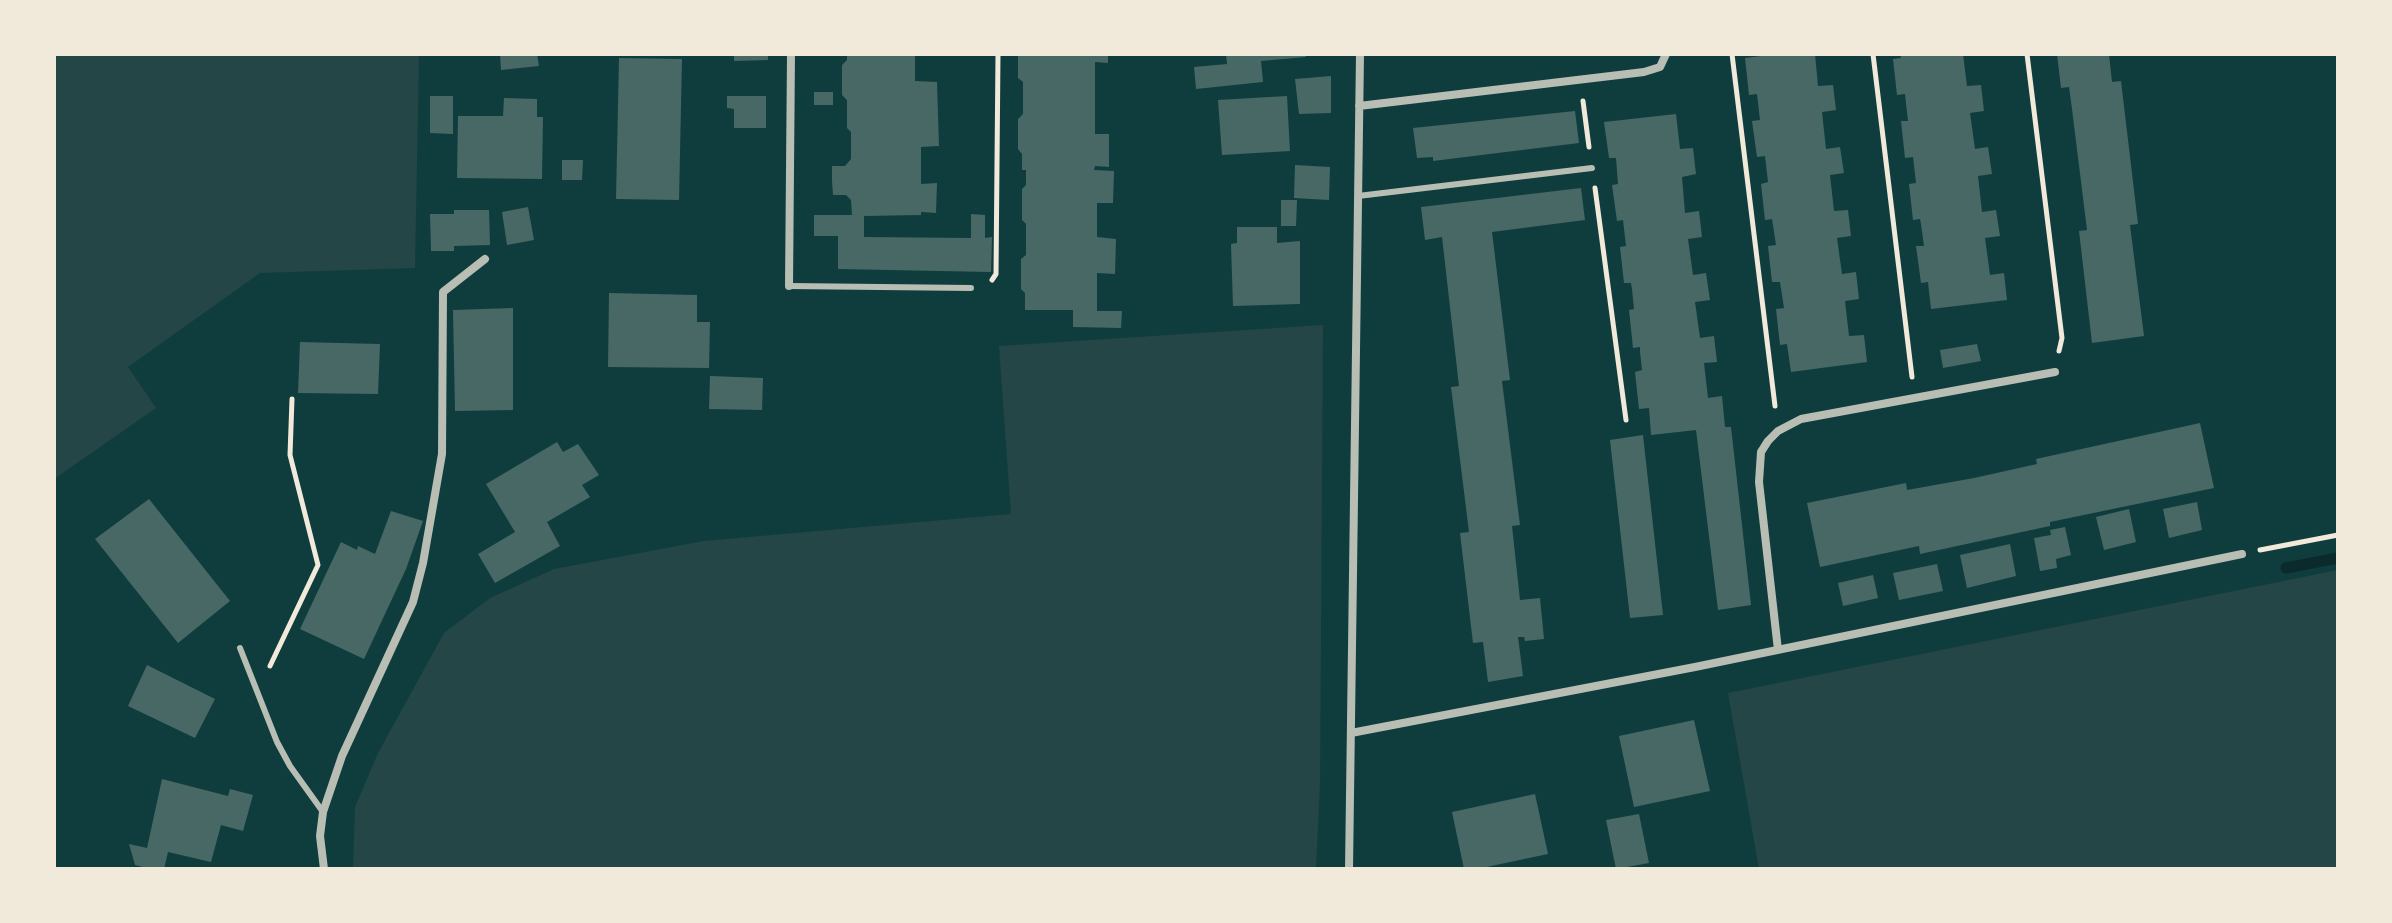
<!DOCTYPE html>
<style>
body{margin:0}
#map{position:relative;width:2392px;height:923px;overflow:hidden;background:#0f3d3e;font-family:Merriweather,serif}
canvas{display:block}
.frame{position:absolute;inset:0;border:56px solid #f1e9da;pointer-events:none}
</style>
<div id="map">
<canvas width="2392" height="923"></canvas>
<div class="frame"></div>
</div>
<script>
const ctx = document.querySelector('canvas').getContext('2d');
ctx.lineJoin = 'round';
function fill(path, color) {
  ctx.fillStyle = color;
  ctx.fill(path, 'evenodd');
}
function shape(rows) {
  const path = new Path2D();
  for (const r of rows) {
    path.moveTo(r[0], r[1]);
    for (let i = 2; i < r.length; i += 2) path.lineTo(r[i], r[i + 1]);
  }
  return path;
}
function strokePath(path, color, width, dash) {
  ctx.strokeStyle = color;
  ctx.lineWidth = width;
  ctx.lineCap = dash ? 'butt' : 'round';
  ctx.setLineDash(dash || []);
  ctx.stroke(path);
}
fill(shape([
 [54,54,419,54,415,268,260,273,128,367,156,408,54,479],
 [1323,325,1320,784,1316,869,353,869,355,807,378,753,444,633,490,598,554,569,704,541,1011,514,999,346],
 [2338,570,2338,869,1759,869,1728,693]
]), '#244646');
strokePath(shape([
 [2286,568,2338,558]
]), '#0a2a2b', 11);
fill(shape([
 [500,54,537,54,539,66,501,70],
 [734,54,768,54,768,60,734,61],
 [847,54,915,54,915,81,937,82,939,146,921,147,921,184,937,183,936,213,921,212,921,215,864,216,864,237,971,238,971,214,985,215,985,238,992,237,991,272,838,269,838,236,814,236,814,215,852,215,851,200,846,195,833,195,832,181,832,166,845,166,851,159,851,132,847,128,847,100,842,95,842,65,847,60],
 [1018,54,1108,54,1108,63,1095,62,1095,134,1109,134,1109,167,1095,166,1094,170,1114,171,1113,203,1097,203,1097,237,1116,239,1115,274,1097,273,1097,311,1122,311,1121,328,1073,327,1073,310,1025,310,1025,293,1021,289,1021,259,1026,255,1026,224,1022,220,1022,189,1026,185,1026,170,1022,170,1022,154,1018,149,1018,119,1023,114,1023,82,1018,78],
 [1226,54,1305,54,1306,57,1261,61,1263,82,1196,89,1194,67,1227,64],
 [1778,54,1815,54,1818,86,1833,85,1836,110,1822,112,1826,149,1840,147,1844,173,1830,175,1834,211,1848,210,1851,236,1837,238,1842,274,1856,272,1859,299,1845,301,1849,336,1864,335,1867,362,1791,372,1787,344,1780,345,1776,309,1784,308,1780,282,1772,282,1768,246,1776,245,1772,219,1765,220,1761,184,1768,182,1765,156,1757,157,1752,121,1760,120,1757,94,1749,95,1745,58],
 [1900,54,1963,54,1967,86,1981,85,1984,111,1970,113,1975,149,1988,147,1992,174,1978,176,1982,212,1996,210,2000,236,1985,238,1990,275,2004,273,2007,300,1931,309,1928,282,1921,283,1916,246,1924,246,1921,224,1920,219,1913,220,1909,184,1916,183,1913,157,1905,158,1901,121,1908,121,1905,94,1897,95,1893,59,1901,58],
 [2057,54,2109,54,2112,82,2121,81,2138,224,2130,225,2144,336,2092,343,2079,231,2087,230,2072,109,2069,87,2061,88],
 [619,58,682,59,679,200,616,199],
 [1331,76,1331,113,1299,114,1295,79],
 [814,92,833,92,833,105,814,105],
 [430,96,453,96,453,134,430,133],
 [727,96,766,96,766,128,734,128,734,109,727,108],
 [1287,96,1290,151,1222,155,1218,100],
 [504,98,537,99,537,117,543,117,542,179,457,178,458,116,503,116],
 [1575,111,1579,143,1433,161,1433,157,1417,158,1413,128],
 [1676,114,1680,149,1693,148,1696,174,1682,177,1685,213,1699,211,1702,237,1688,239,1693,275,1706,273,1710,300,1695,302,1700,338,1714,336,1717,362,1704,363,1708,398,1722,396,1725,427,1731,427,1751,605,1718,610,1696,430,1651,435,1649,408,1639,409,1635,372,1642,370,1640,352,1640,347,1633,348,1629,310,1634,309,1632,289,1631,283,1624,283,1620,247,1626,246,1623,220,1617,221,1612,185,1618,184,1616,158,1609,158,1604,122],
 [562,160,583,160,582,180,562,180],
 [1295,165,1330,167,1329,200,1294,198],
 [1581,188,1585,220,1492,232,1510,380,1502,381,1520,525,1512,526,1520,600,1540,598,1544,639,1525,641,1524,637,1518,637,1523,676,1488,682,1483,642,1473,643,1460,533,1469,532,1451,387,1459,386,1442,237,1425,240,1421,207],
 [1281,200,1297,200,1296,226,1281,226],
 [528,207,534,240,507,245,502,212],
 [454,210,489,210,490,245,454,246,454,251,431,251,430,214,454,214],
 [1237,227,1277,227,1277,243,1300,241,1300,304,1233,306,1231,244,1237,243],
 [609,293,697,295,697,322,710,322,709,368,608,367],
 [513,308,513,410,455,411,453,310],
 [300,342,380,344,378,394,298,393],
 [1977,344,1981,361,1943,368,1940,350],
 [710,376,763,378,762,410,709,409],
 [2200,423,2214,488,2050,522,2050,526,1920,554,1919,546,1820,567,1807,503,1906,483,1907,490,1974,478,2037,464,2036,459],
 [1643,435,1663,615,1630,618,1610,440],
 [557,442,563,452,578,444,599,475,582,485,590,497,547,522,560,546,495,583,478,554,515,532,486,484],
 [149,499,230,601,178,643,95,539],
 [2197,502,2202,530,2169,538,2163,509],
 [2129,509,2136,542,2104,550,2096,517],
 [391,511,423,521,406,569,364,659,300,629,341,542,357,550,358,546,375,554],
 [2065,527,2071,555,2056,559,2057,568,2040,571,2034,538,2051,535,2050,530],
 [2010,544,2016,576,1967,588,1960,555],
 [1937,564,1943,591,1899,600,1893,573],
 [1873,575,1878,598,1843,606,1838,583],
 [147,665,215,699,195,738,128,706],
 [1694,720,1710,791,1634,807,1619,736],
 [162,779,228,796,230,789,253,795,243,831,221,825,211,862,168,852,164,869,150,869,135,865,129,844,147,848],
 [1535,794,1548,854,1477,869,1464,869,1452,812],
 [1639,814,1649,863,1616,869,1606,820]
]), '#486865');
strokePath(shape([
 [1732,54,1775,406],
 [1873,54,1912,377],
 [2027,54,2062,338,2059,351],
 [1583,101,1589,147],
 [1595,188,1626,420],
 [992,280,996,274,998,54],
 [2260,550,2338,535],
 [270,666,318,565,290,455,292,399]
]), '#f1e9da', 5);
strokePath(shape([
 [1358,196,1592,168],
 [789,286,971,288],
 [240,648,277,742,290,766,323,812]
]), '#b8beb3', 6);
strokePath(shape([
 [1359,106,1644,72,1660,67,1666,54],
 [789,286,791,54],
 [1778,650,1759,482,1761,452,1768,441,1778,431,1801,419,2055,372],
 [1351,733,1695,667,2242,554],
 [324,869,320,836,323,812,342,756,413,602,423,563,442,454,443,292,485,259],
 [1349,869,1360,54]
]), '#b8beb3', 8);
</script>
